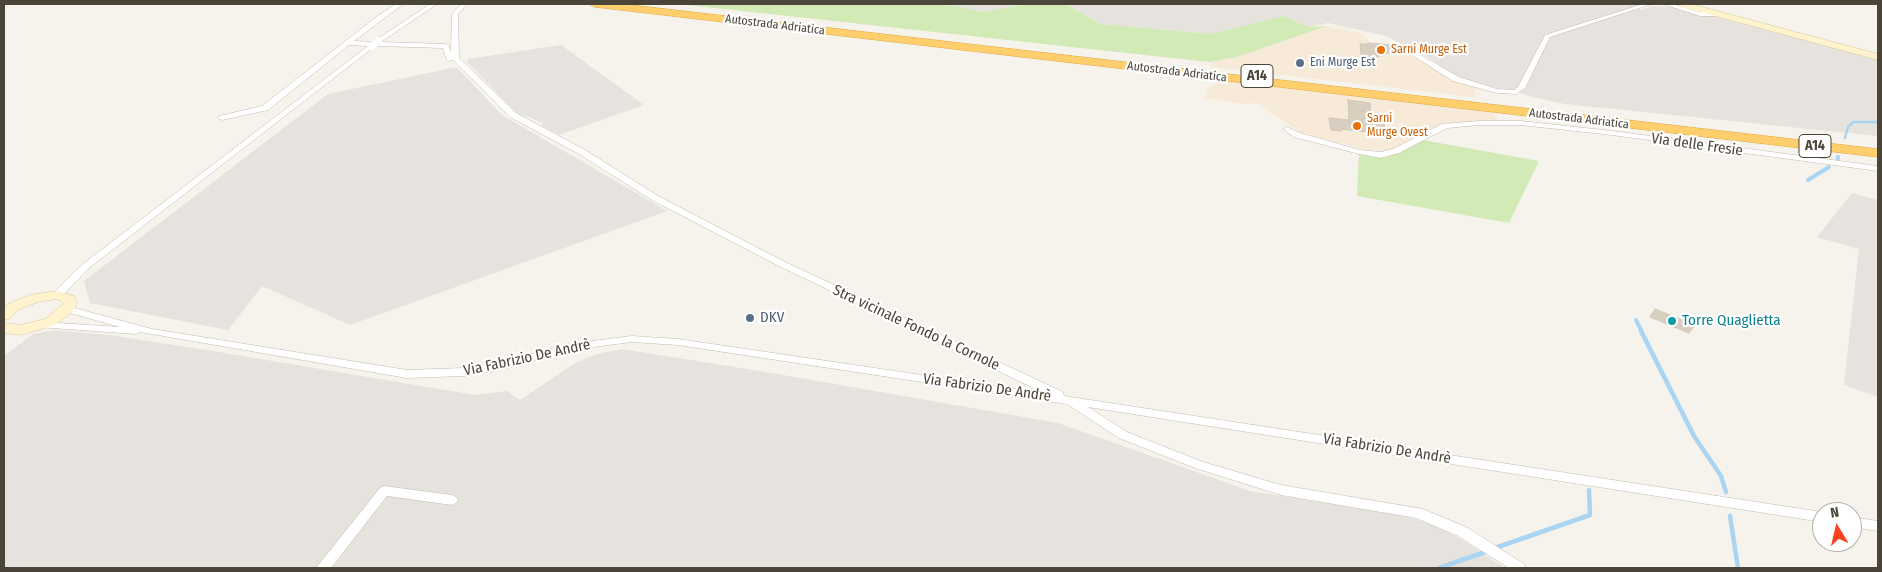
<!DOCTYPE html>
<meta charset="utf-8">
<style>
body{margin:0}
#map{position:relative;width:1882px;height:572px;overflow:hidden;background:#f6f3ec;font-family:"Fira Sans Condensed",sans-serif}
canvas{display:block}
.frame{position:absolute;inset:0;border:5px solid #4b4439;pointer-events:none}
.north{position:absolute;left:1812px;top:502px;width:50px;height:50px;box-sizing:border-box;background:#fff;border:1px solid #b7b4b0;border-radius:50%;rotate:351deg;font-size:14px;font-weight:700;line-height:20px;text-align:center;color:#4b4439}
.north::after{content:'';display:block;margin:auto;width:18px;height:22px;background:#fc3f1d;clip-path:polygon(50% 0,100% 100%,50% 72%,0 100%)}
</style>
<div id="map">
<canvas width="1882" height="572"></canvas>
<div class="frame"></div>
<div class="north">N</div>
</div>
<script>
const ctx = document.querySelector('canvas').getContext('2d');
ctx.lineJoin = 'round';
function fill(path, color) {
  ctx.fillStyle = color;
  ctx.fill(path, 'evenodd');
}
function shape(rows) {
  const path = new Path2D();
  for (const r of rows) {
    path.moveTo(r[0], r[1]);
    for (let i = 2; i < r.length; i += 2) path.lineTo(r[i], r[i + 1]);
  }
  return path;
}
function strokePath(path, color, width, dash) {
  ctx.strokeStyle = color;
  ctx.lineWidth = width;
  ctx.lineCap = dash ? 'butt' : 'round';
  ctx.setLineDash(dash || []);
  ctx.stroke(path);
}
function write(font, color, halo, rows, align = 'center') {
  ctx.font = font + ' "Fira Sans Condensed",sans-serif';
  ctx.lineWidth = 4.5;
  ctx.setLineDash([]);
  ctx.textBaseline = 'middle';
  ctx.strokeStyle = halo;
  ctx.fillStyle = color;
  for (const [text, x, y, turn = 0] of rows) {
    ctx.save();
    ctx.translate(x, y);
    ctx.rotate((+turn || 0) * Math.PI / 180);
    ctx.textAlign = isNaN(turn) ? turn : align;
    if (halo) ctx.strokeText(text, 0, 0);
    ctx.fillText(text, 0, 0);
    ctx.restore();
  }
}
fill(shape([
 [1327,26,1360,33,1371,43,1401,48,1403,55,1410,55,1478,87,1474,97,1211,67,1209,62,1237,57],
 [1220,80,1492,112,1499,121,1444,124,1388,152,1366,150,1299,132,1257,103,1243,104,1205,98,1208,88]
]), '#f7ead8');
fill(shape([
 [934,4,1028,4,982,12,961,7],
 [1067,4,1639,4,1633,7,1641,10,1654,6,1682,8,1878,59,1878,136,1565,104,1532,97,1512,90,1490,87,1458,77,1421,53,1386,36,1328,23,1309,27,1284,16,1213,34,1101,24],
 [561,45,644,105,559,135,542,126,542,123,530,117,525,117,518,114,467,62,468,59],
 [452,68,457,68,502,115,667,211,350,325,262,286,228,330,90,303,84,281,328,94],
 [1852,193,1878,200,1878,397,1844,385,1859,249,1817,237],
 [55,330,109,335,213,351,475,395,507,391,520,400,575,363,597,354,622,349,766,372,1058,423,1250,491,1399,515,1432,524,1462,540,1505,568,4,568,4,356,33,334]
]), '#e6e2dd');
fill(shape([
 [678,4,934,4,961,7,982,12,1028,4,1066,4,1101,24,1212,34,1284,16,1309,27,1327,26,1237,57,1209,62],
 [1417,139,1539,161,1509,223,1357,196,1359,152,1381,155]
]), '#d2eab5');
strokePath(shape([
 [1845,138,1848,127,1853,122,1878,122]
]), '#a9d4f2', 2.5);
strokePath(shape([
 [1837,162,1838,157],
 [1808,180,1829,167],
 [1636,320,1642,332]
]), '#a9d4f2', 4);
strokePath(shape([
 [1641,331,1694,436,1721,476,1726,492],
 [1730,516,1738,568],
 [1495,548,1590,515,1589,490],
 [1439,568,1488,551]
]), '#a9d4f2', 4.5);
const building = shape([
 [1368,43,1393,45,1394,54,1386,53,1362,64,1360,44,1368,44,1368,43],
 [1348,100,1370,103,1371,123,1384,124,1386,134,1341,129,1342,131,1331,130,1329,118,1349,120,1348,100],
 [1655,309,1695,325,1689,333,1650,317,1655,309]
]);
fill(building, '#d8cfc1');
strokePath(building, '#d3c7b4', 1);
const minor = shape([
 [396,4,403,4,354,41,375,42,376,40,430,4,437,4,381,42,446,44,449,46,451,52,452,14,461,4,467,4,458,14,459,58,516,113,585,150,658,196,785,262,1063,392,1064,396,1822,512,1822,522,1088,407,1127,432,1203,462,1281,485,1423,509,1468,528,1524,564,1526,568,1509,568,1458,536,1416,518,1281,495,1195,468,1119,438,1067,404,678,345,632,342,569,350,509,368,464,376,407,378,140,332,136,334,38,327,37,325,42,322,120,327,63,311,62,309,63,307,67,306,152,329,407,370,464,368,509,360,569,344,632,336,678,339,1044,393,779,266,652,200,579,154,510,117,453,60,447,61,443,48,375,46,89,268,61,297,53,297,52,295,53,293,83,264,368,46,349,45,268,110,222,120,218,118,219,116,262,106,379,15,396,4],
 [1643,4,1652,4,1550,37,1525,88,1516,94,1497,93,1453,81,1398,46,1403,45,1459,77,1497,89,1514,90,1518,87,1545,35,1643,4],
 [1663,4,1672,4,1700,12,1718,12,1721,14,1718,16,1700,16,1663,4],
 [1479,121,1521,121,1612,131,1878,166,1878,171,1612,135,1521,125,1479,125,1447,128,1399,153,1381,158,1359,154,1294,137,1283,129,1287,127,1300,133,1360,150,1381,152,1393,149,1442,124,1479,121],
 [384,486,452,495,456,497,458,500,456,503,452,505,387,496,331,568,316,568,380,488,384,486],
 [1852,517,1878,521,1878,531,1852,527,1852,517]
]);
const secondary = shape([
 [1678,4,1691,4,1878,54,1878,60,1679,6,1678,4],
 [57,291,74,296,77,304,72,312,55,325,21,335,4,333,4,323,21,325,45,319,63,304,62,301,56,299,38,302,18,310,9,319,4,320,4,308,8,304,30,295,57,291]
]);
const motorway = shape([
 [589,4,622,4,1878,149,1878,157,595,7,589,4]
]);
strokePath(minor, '#c2bbae', 1);
strokePath(secondary, '#d6c79b', 1);
strokePath(motorway, '#e0a43c', 1);
fill(minor, '#fff');
fill(secondary, '#fff3cd');
fill(motorway, '#ffcf6e');
const minorBridge = shape([
 [372,46,378,41]
]);
strokePath(minorBridge, '#c2bbae', 8, []);
strokePath(minorBridge, '#fff', 8);
for (const [x, y, r, color] of [
 [1381,50,5,"#e8710a"],
 [1300,63,5,"#5c6f8a"],
 [1357,126,5,"#e8710a"],
 [750,318,5,"#5c6f8a"],
 [1672,321,5,"#0f9aa8"]
]) {
  const dot = new Path2D();
  dot.arc(x, y, r, 0, 2 * Math.PI);
  ctx.fillStyle = color;
  ctx.fill(dot);
  strokePath(dot, '#fff', 2);
}
write('12px', '#4b4439', '#fff', [
 ["Autostrada Adriatica",775,25,7],
 ["Autostrada Adriatica",1177,72,7],
 ["Autostrada Adriatica",1579,119,7]
]);
write('12px', '#c56008', '#fff', [
 ["Sarni Murge Est",1391,50],
 ["Sarni",1367,119],
 ["Murge Ovest",1367,133]
], 'left');
write('12px', '#4e5e75', '#fff', [
 ["Eni Murge Est",1310,63]
], 'left');
for (const [x, y, w] of [
 [1257,76,32],
 [1815,146,32]
]) {
  const box = new Path2D();
  box.roundRect(x - w / 2, y - 11.5, w, 23, 4);
  ctx.fillStyle = '#fff';
  ctx.fill(box);
  strokePath(box, '#4b4439', 1);
}
write('bold 14px', '#4b4439', null, [
 ["A14",1257,76],
 ["A14",1815,146]
]);
write('15px', '#4b4439', '#fff', [
 ["Via delle Fresie",1697,145,8],
 ["Stra vicinale Fondo la Cornole",916,328,25],
 ["Via Fabrizio De Andrè",527,358,-12],
 ["Via Fabrizio De Andrè",987,388,8],
 ["Via Fabrizio De Andrè",1387,449,9]
]);
write('15px', '#4e5e75', '#fff', [
 ["DKV",760,318]
], 'left');
write('15px', '#0d838f', '#fff', [
 ["Torre Quaglietta",1682,321]
], 'left');
</script>
